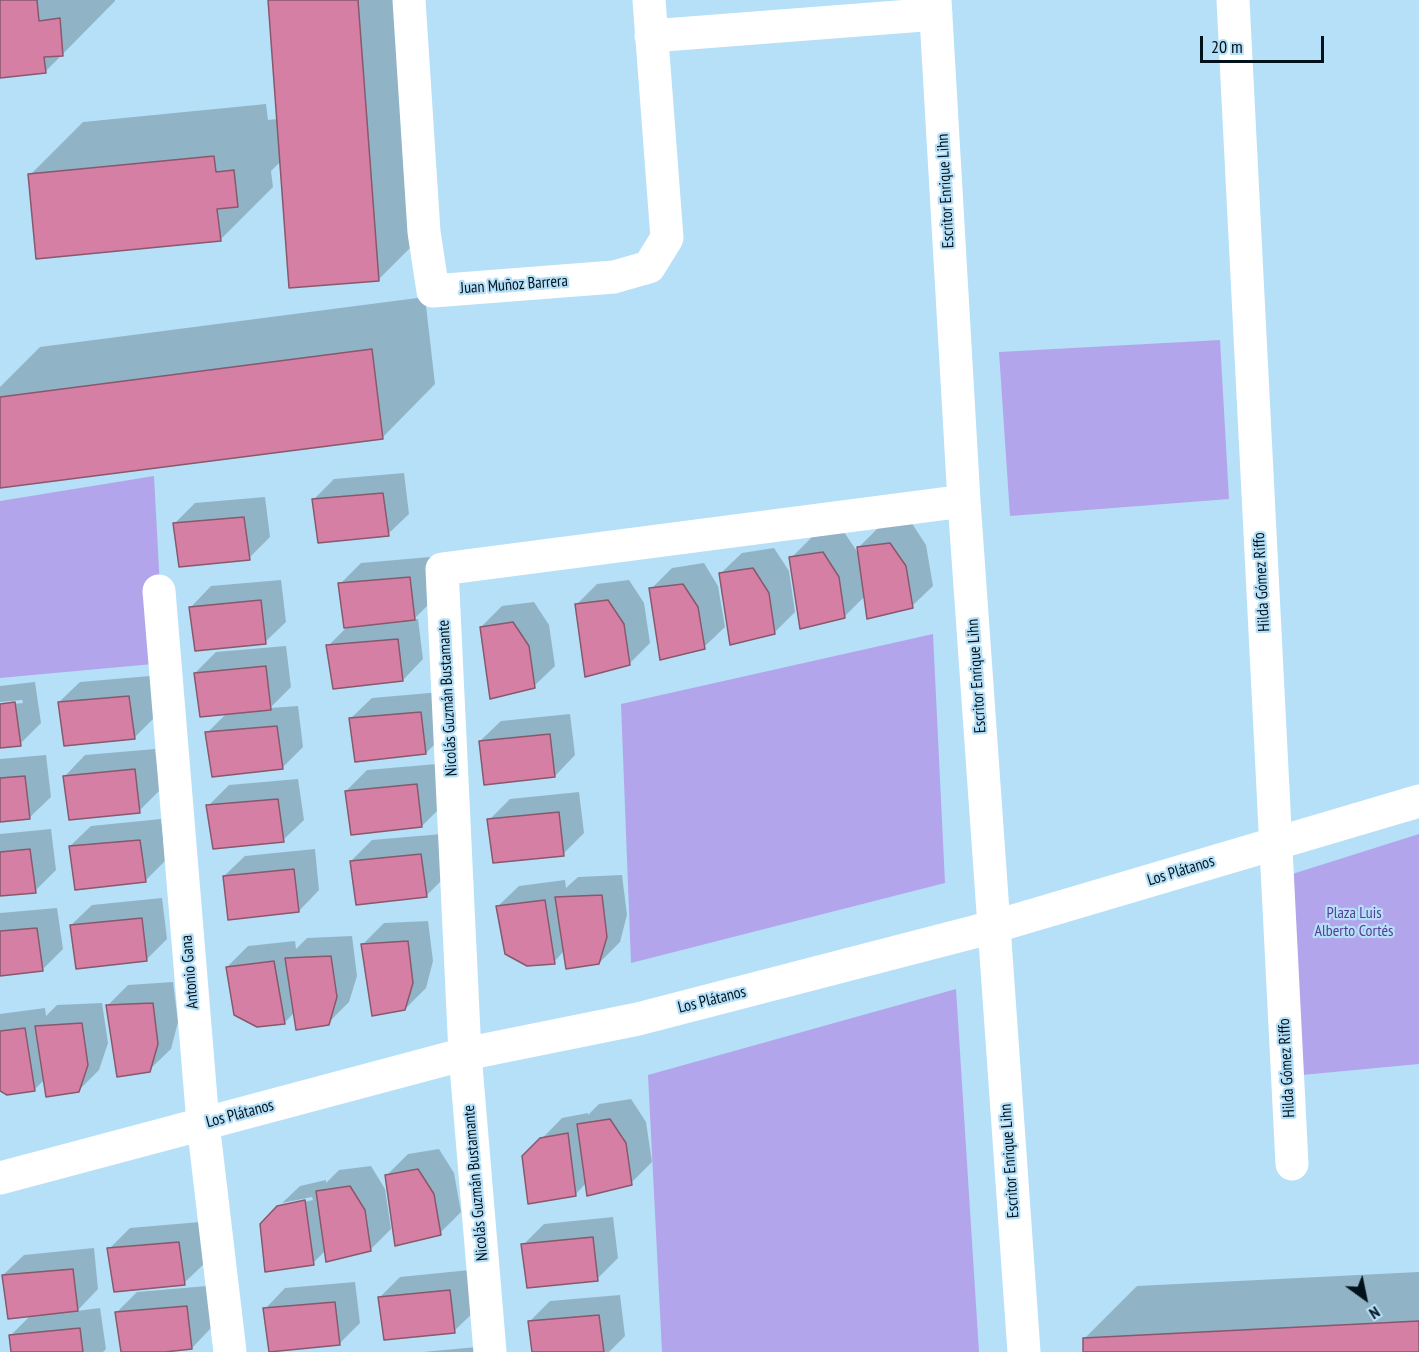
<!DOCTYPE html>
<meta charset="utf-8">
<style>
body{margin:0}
#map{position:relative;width:1419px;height:1352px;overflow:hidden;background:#b6e0f8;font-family:"PT Sans Narrow",sans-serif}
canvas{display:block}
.north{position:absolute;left:1335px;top:1268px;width:60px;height:60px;-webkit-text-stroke:4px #b6e0f8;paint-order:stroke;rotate:147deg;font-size:16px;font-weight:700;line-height:24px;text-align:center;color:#00121c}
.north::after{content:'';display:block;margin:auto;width:21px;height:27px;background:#00121c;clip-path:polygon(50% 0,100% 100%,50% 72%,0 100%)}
.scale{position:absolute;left:1200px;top:36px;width:124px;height:27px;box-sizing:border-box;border:3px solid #00121c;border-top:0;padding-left:8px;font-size:18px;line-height:21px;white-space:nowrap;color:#00121c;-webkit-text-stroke:4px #b6e0f8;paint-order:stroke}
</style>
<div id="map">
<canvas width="1419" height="1352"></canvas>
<div class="north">N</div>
<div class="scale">20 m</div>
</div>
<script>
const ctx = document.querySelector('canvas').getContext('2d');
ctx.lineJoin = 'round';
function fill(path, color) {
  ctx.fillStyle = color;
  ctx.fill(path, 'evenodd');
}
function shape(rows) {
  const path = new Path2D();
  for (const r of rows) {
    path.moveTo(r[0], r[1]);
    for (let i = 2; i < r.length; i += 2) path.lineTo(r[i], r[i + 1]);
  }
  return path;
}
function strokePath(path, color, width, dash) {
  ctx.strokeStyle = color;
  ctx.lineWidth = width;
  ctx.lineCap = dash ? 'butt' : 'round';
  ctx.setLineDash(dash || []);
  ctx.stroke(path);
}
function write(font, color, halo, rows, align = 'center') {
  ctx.font = font + ' "PT Sans Narrow",sans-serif';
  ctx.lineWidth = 4.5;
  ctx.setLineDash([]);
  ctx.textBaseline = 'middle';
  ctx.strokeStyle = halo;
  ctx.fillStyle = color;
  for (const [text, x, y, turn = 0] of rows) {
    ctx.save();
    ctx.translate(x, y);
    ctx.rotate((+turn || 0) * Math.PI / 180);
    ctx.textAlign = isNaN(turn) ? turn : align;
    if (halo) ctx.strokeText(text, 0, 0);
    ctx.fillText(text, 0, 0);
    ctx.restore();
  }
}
fill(shape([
 [1220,340,1229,499,1010,516,999,352],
 [154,476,164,663,0,678,0,501],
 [933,634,945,883,631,963,621,704],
 [1419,834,1419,1064,1302,1075,1286,876],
 [956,989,979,1352,662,1352,648,1075]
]), '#b3a5eb');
fill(shape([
 [0,0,115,0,115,1,45,72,0,77],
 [270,0,415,0,431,227,378,280,281,161,271,171,273,187,220,240,30,175,83,122,266,104,268,120,278,119],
 [425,297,435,384,383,437,0,486,0,387,40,347],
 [404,473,409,514,388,534,313,500,334,479],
 [265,497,270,537,249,558,174,524,195,503],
 [911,522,926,545,933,586,912,606,865,596,844,617,791,558,812,537,844,532,860,556,858,548,879,527],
 [774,548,789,571,795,612,774,633,721,573,742,553],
 [430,557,435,598,414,619,418,619,423,659,403,680,328,646,346,628,340,584,361,563],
 [704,563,718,586,725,627,704,647,651,589,672,568],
 [281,580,286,622,265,642,191,607,211,586],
 [629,580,644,603,650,643,629,664,576,605,597,584],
 [534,602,549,625,555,666,534,686,481,627,502,606],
 [286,646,291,687,270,708,298,706,303,747,282,768,207,733,227,713,195,673,216,652],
 [150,676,155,717,134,738,59,702,80,682],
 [35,682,41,723,20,744,0,746,0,705,23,703,22,700,0,702,0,686],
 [441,692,447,732,426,753,351,718,372,698],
 [570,714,575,755,555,776,480,741,501,721],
 [155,749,160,790,139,811,65,776,85,755],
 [46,755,51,797,30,817,0,821,0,759],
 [437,764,443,805,422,826,346,791,367,770],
 [298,779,304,820,283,840,208,806,229,785],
 [579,792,584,833,563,854,489,820,510,799],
 [161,819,166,860,145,881,70,846,91,826],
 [51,829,56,870,35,891,0,895,0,834],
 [442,834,447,875,426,896,351,861,372,840],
 [315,849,319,890,299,911,224,876,245,856],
 [622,875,627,915,620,942,599,963,564,951,554,962,498,906,519,886,565,880,566,888,578,877],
 [162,898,167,939,146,960,71,925,92,905],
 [57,908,63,949,42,970,0,974,0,913],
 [428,921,433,961,426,988,405,1009,363,944,384,923],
 [352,936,357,976,349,1002,328,1023,294,1013,284,1023,227,967,248,946,295,941,296,949,307,938],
 [173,982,178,1022,171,1049,149,1070,108,1005,128,985],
 [102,1003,108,1043,99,1070,78,1091,45,1079,34,1090,0,1089,0,1014,45,1008,46,1016,57,1005],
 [631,1099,646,1122,652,1162,631,1183,586,1183,575,1195,524,1157,562,1118,588,1113,588,1115,599,1104],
 [439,1149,454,1173,461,1212,440,1233,387,1175,408,1154],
 [371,1166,385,1189,391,1229,370,1250,326,1250,313,1263,262,1225,281,1205,281,1207,313,1200,312,1197,282,1203,300,1186,326,1180,326,1183,339,1170],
 [613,1217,618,1258,597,1279,523,1245,544,1224],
 [200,1222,205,1263,184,1283,109,1249,130,1228],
 [94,1248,98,1289,77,1311,100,1308,106,1349,103,1352,13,1352,10,1336,31,1315,3,1275,24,1255],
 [470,1270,475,1311,454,1331,380,1297,400,1277],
 [1419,1272,1419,1352,1085,1352,1084,1339,1137,1286],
 [355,1282,360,1323,339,1344,265,1309,285,1288],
 [207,1286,212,1327,192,1348,151,1352,122,1352,116,1313,137,1292],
 [620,1295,625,1336,609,1352,533,1352,529,1322,550,1301],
 [477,1347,478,1352,423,1352]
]), '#0003');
const building = shape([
 [0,0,37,0,39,21,60,18,63,56,44,57,46,73,0,78,0,0],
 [268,0,358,0,379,281,289,288,268,0],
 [214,156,216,172,234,170,238,207,217,209,221,241,36,259,28,174,214,156],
 [372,349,383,439,0,488,0,397,372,349],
 [383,493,389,536,318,543,312,499,383,493],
 [244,517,250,560,179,567,173,523,244,517],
 [890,543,906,566,913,608,867,619,857,547,890,543],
 [823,552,839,577,845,618,800,629,789,557,823,552],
 [753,568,769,593,775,634,730,645,719,573,753,568],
 [410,577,415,620,344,628,338,583,410,577],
 [683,584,698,607,705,649,660,660,649,588,683,584],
 [261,600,266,644,195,651,189,607,261,600],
 [608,600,624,624,630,665,585,677,575,604,608,600],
 [513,622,529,646,535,688,490,699,480,627,513,622],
 [398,639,403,681,333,689,326,645,398,639],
 [266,666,271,710,200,717,194,673,266,666],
 [129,696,135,739,64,746,58,702,129,696],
 [15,702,21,746,0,748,0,704,15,702],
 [421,712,426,754,355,762,349,718,421,712],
 [277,726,283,769,212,777,205,732,277,726],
 [550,734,555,777,484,785,479,741,550,734],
 [135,769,140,813,69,820,63,776,135,769],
 [25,776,30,819,0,822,0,778,25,776],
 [417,784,422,827,351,835,345,791,417,784],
 [278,799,284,842,213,849,206,805,278,799],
 [559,812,564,856,493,863,487,819,559,812],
 [140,840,146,882,75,890,69,846,140,840],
 [30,849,36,893,0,896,0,852,30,849],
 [421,854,427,897,356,905,350,861,421,854],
 [294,869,299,912,228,920,223,876,294,869],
 [602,895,607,937,599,964,566,969,555,897,602,895],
 [545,900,555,964,527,966,505,954,496,906,545,900],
 [142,918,147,961,76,969,70,925,142,918],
 [37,928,43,971,0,976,0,931,37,928],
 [408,941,413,983,405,1010,372,1016,361,944,408,941],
 [331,956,337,997,329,1025,296,1030,285,958,331,956],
 [274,961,285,1024,257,1027,234,1015,226,967,274,961],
 [153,1003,158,1044,150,1072,117,1077,106,1005,153,1003],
 [82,1023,88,1065,79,1092,46,1097,35,1026,82,1023],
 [25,1028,35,1091,7,1095,0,1091,0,1031,25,1028],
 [610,1119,626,1143,632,1185,587,1196,577,1124,610,1119],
 [568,1133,576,1196,528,1204,522,1156,540,1138,568,1133],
 [418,1169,434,1194,441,1235,395,1246,385,1175,418,1169],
 [350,1186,365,1210,371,1251,326,1262,316,1191,350,1186],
 [305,1200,314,1265,265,1272,260,1224,277,1206,305,1200],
 [593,1237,598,1281,527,1288,521,1244,593,1237],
 [179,1242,185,1285,114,1292,107,1248,179,1242],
 [73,1269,78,1311,8,1319,2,1275,73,1269],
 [450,1290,455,1333,384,1340,378,1297,450,1290],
 [335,1302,340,1345,269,1352,263,1308,335,1302],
 [187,1306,192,1349,165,1352,121,1352,115,1312,187,1306],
 [599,1315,604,1352,532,1352,528,1321,599,1315],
 [1419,1321,1419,1352,1083,1352,1083,1338,1419,1321],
 [80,1328,83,1352,11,1352,9,1335,80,1328]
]);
fill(building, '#d57fa4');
strokePath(building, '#88586c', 1.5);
strokePath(shape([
 [409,0,424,232,433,291,614,277,649,267,667,238,649,0],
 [935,0,964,501,1024,1352],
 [1233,0,1292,1164],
 [651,36,936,14],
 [159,591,203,1123,230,1352],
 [490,1352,465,1054,442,569,964,501]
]), '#fff', 33);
strokePath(shape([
 [0,1178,465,1054,638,1019,993,927,1419,801]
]), '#fff', 33);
write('16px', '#00121c', '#b6e0f8', [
 ["Escritor Enrique Lihn",946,191,-93],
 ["Juan Muñoz Barrera",514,285,-4],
 ["Hilda Gómez Riffo",1262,582,-93],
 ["Escritor Enrique Lihn",977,676,-94],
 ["Nicolás Guzmán Bustamante",448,698,-93],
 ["Los Plátanos",1181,871,-17],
 ["Antonio Gana",190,972,-95],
 ["Los Plátanos",712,1000,-14],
 ["Hilda Gómez Riffo",1287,1068,-93],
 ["Los Plátanos",240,1114,-15],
 ["Escritor Enrique Lihn",1010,1161,-94],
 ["Nicolás Guzmán Bustamante",476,1183,-95]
]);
write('16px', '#573b98', '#b6e0f8', [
 ["Plaza Luis",1354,913],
 ["Alberto Cortés",1354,931]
]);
</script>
